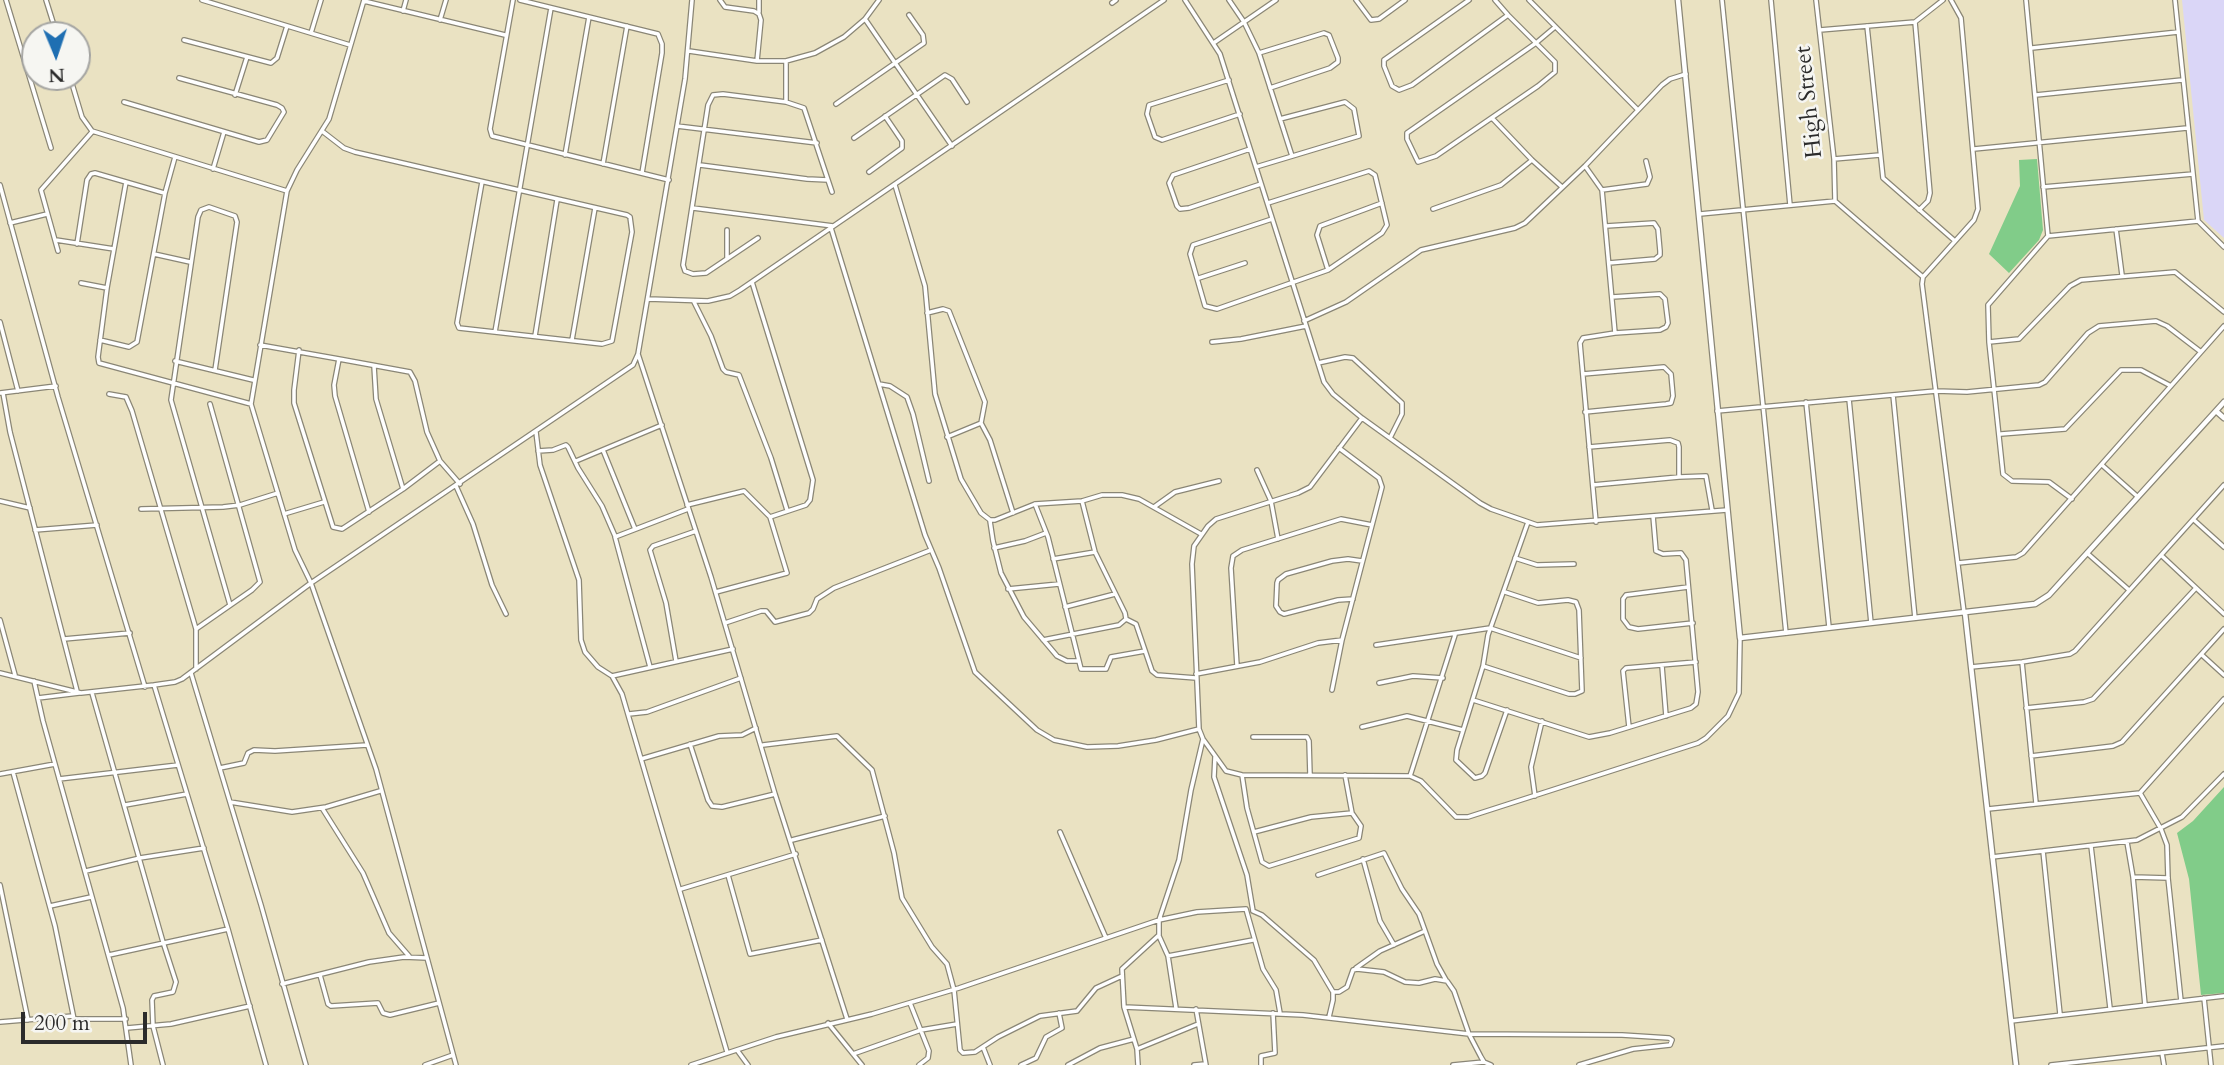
<!DOCTYPE html>
<style>
body{margin:0}
#map{position:relative;width:2224px;height:1065px;overflow:hidden;background:#eae2c2;font-family:Cardo,serif}
canvas{display:block}
.north{position:absolute;left:21px;top:21px;width:70px;height:70px;box-sizing:border-box;background:#f6f6f2;border:2px solid #a5a5a2;border-radius:50%;rotate:178deg;font-size:19px;font-weight:700;line-height:28px;text-align:center;color:#2b2b2b}
.north::after{content:'';display:block;margin:auto;width:24px;height:32px;background:#1f6fb2;clip-path:polygon(50% 0,100% 100%,50% 72%,0 100%)}
.scale{position:absolute;left:21px;top:1012px;width:126px;height:32px;box-sizing:border-box;border:4px solid #2b2b2b;border-top:0;padding-left:9px;font-size:21px;line-height:24px;white-space:nowrap;color:#2b2b2b;-webkit-text-stroke:5px #f6f6f2;paint-order:stroke}
</style>
<div id="map">
<canvas width="2224" height="1065"></canvas>
<div class="north">N</div>
<div class="scale">200 m</div>
</div>
<script>
const ctx = document.querySelector('canvas').getContext('2d');
ctx.lineJoin = 'round';
function fill(path, color) {
  ctx.fillStyle = color;
  ctx.fill(path, 'evenodd');
}
function shape(rows) {
  const path = new Path2D();
  for (const r of rows) {
    path.moveTo(r[0], r[1]);
    for (let i = 2; i < r.length; i += 2) path.lineTo(r[i], r[i + 1]);
  }
  return path;
}
function strokePath(path, color, width, dash) {
  ctx.strokeStyle = color;
  ctx.lineWidth = width;
  ctx.lineCap = dash ? 'butt' : 'round';
  ctx.setLineDash(dash || []);
  ctx.stroke(path);
}
function write(font, color, halo, rows, align = 'center') {
  ctx.font = font + ' Cardo,serif';
  ctx.lineWidth = 5;
  ctx.setLineDash([]);
  ctx.textBaseline = 'middle';
  ctx.strokeStyle = halo;
  ctx.fillStyle = color;
  for (const [text, x, y, turn = 0] of rows) {
    ctx.save();
    ctx.translate(x, y);
    ctx.rotate((+turn || 0) * Math.PI / 180);
    ctx.textAlign = isNaN(turn) ? turn : align;
    if (halo) ctx.strokeText(text, 0, 0);
    ctx.fillText(text, 0, 0);
    ctx.restore();
  }
}
fill(shape([
 [2182,0,2224,0,2224,238,2204,220]
]), '#dad6f7');
fill(shape([
 [2037,159,2043,230,2039,240,2009,273,1989,254,2020,186,2019,160],
 [2224,787,2224,993,2201,995,2189,879,2177,833,2193,821]
]), '#81cc89');
const street = shape([
 [6,0,51,148],
 [46,0,57,35],
 [202,0,350,45],
 [364,0,329,119,297,170,287,191,251,404,295,550,311,583,376,769,456,1065],
 [513,0,490,129,492,136,669,180],
 [520,0,658,34,662,44,662,53,642,173],
 [720,0,725,7,754,11,759,14,761,20,757,61],
 [1185,0,1220,54,1318,363,1324,382,1333,394,1362,418,1480,503,1491,509,1537,525,1727,510],
 [1229,0,1244,22,1259,53,1292,156],
 [1356,0,1371,20,1379,19,1405,0],
 [1469,0,1384,60,1384,66,1392,86,1399,90,1412,85,1508,15],
 [1495,0,1508,15,1555,62,1555,72,1538,86,1436,156,1418,162,1407,139,1407,133,1536,43,1555,27],
 [1529,0,1637,109],
 [1722,0,1786,633],
 [1771,0,1790,205],
 [1816,0,1834,159,1835,201],
 [1951,0,1961,18,1978,209,1974,220,1923,277,1922,284,1964,612],
 [2026,0,2048,236],
 [2175,0,2198,221,2224,247],
 [364,1,505,35],
 [1112,3,1116,0],
 [403,11,406,0],
 [759,12,759,0],
 [865,19,952,146],
 [440,20,446,0],
 [1915,22,1943,0],
 [1867,26,1883,178,1955,241],
 [1820,30,1915,22,1930,193,1928,201,1919,210],
 [311,33,321,0],
 [184,40,271,63,277,58,287,26],
 [1215,42,1276,0],
 [2032,48,2178,32],
 [689,51,757,61,786,61,815,53,844,37,865,19,879,0],
 [1259,53,1324,33,1329,35,1338,58,1338,62,1330,68,1270,88],
 [70,77,82,117,92,131,287,191],
 [1229,80,1149,105,1147,114,1155,137,1162,140,1240,114],
 [235,95,247,57],
 [2036,95,2182,80],
 [124,102,259,142,267,140,284,112,282,108,277,105,179,78],
 [786,102,786,61],
 [836,104,924,43,923,35,909,15],
 [1492,118,1532,160,1562,187],
 [677,126,817,143],
 [322,131,344,148,355,152,627,215,630,217,632,232,612,341,602,344,459,328,457,323,482,182],
 [854,138,945,75,952,79,967,102],
 [1250,149,1173,175,1169,183,1177,206,1180,209,1189,208,1261,184],
 [1974,149,2187,128],
 [565,155,589,17],
 [1834,159,1880,155],
 [603,164,627,26],
 [700,165,807,179,828,180],
 [1585,166,1602,190,1615,333,1583,338,1580,343,1596,522],
 [1256,167,1359,136,1354,109,1345,102,1280,119],
 [213,169,224,132],
 [869,172,902,148,902,141,885,116],
 [126,182,107,288,98,357,99,363,251,404],
 [0,185,58,397,145,687],
 [895,185,925,286,935,394,961,479,981,513,990,520,995,520,1035,504,1082,501,1102,495,1122,495,1139,499,1201,534],
 [2043,187,2193,174],
 [1602,190,1647,184,1650,177,1646,161],
 [1268,203,1369,171,1375,175,1387,225,1382,233,1328,270,1217,309,1205,306,1190,254,1193,245,1272,219],
 [693,208,833,226],
 [1433,209,1501,185,1532,160],
 [1700,214,1835,201,1923,277],
 [10,223,47,214],
 [1606,226,1654,223,1658,229,1660,251,1660,255,1655,259,1609,263],
 [831,228,925,535,939,568,975,672,1037,730,1054,740,1087,747,1118,746,1156,740,1199,729],
 [2116,229,2122,275],
 [758,238,706,273,693,274,685,271,683,265,708,105,713,95,723,94,786,102,804,108,832,192],
 [56,240,114,249],
 [77,244,87,180,91,174,95,173,164,193],
 [58,251,41,190,92,132],
 [154,254,190,262],
 [727,259,727,230],
 [1328,270,1317,235,1320,226,1382,203],
 [1199,278,1245,263],
 [81,283,107,288],
 [1612,297,1660,294,1665,299,1668,323,1666,327,1660,330,1615,333],
 [648,299,708,301,730,296,740,290,1164,0],
 [694,302,711,336,723,369,726,372,739,375,771,458,787,510],
 [927,313,943,309,949,311,985,402,981,423,947,437],
 [1304,321,1346,302,1421,250,1515,228,1525,223,1585,166,1662,85,1670,79,1686,74],
 [0,322,18,391],
 [495,332,551,8],
 [535,336,557,200],
 [100,340,129,347,137,342,165,193,175,157],
 [572,340,595,208],
 [1212,342,1241,339,1306,326],
 [1989,342,2019,339,2070,286,2081,280,2175,272,2224,312],
 [260,345,339,359,334,385,335,396,369,512],
 [299,350,294,390,294,403,333,527,342,529,403,489,440,461,460,484],
 [638,354,711,577,775,794,847,1019],
 [339,359,410,372,415,381,427,432,440,461],
 [175,361,253,380],
 [1318,363,1345,357,1353,358,1402,403,1402,414,1390,438],
 [374,366,376,399,403,489],
 [215,370,237,222,235,216,209,207,201,210,198,217,171,400,230,605],
 [1583,374,1664,367,1671,374,1673,396,1671,403,1666,404,1585,412],
 [879,384,890,386,907,397,913,414,929,481],
 [0,393,56,386],
 [3,393,10,432,77,691],
 [109,394,126,397,132,411,196,629,196,669],
 [1893,395,1915,618],
 [1849,399,1871,623],
 [1806,402,1829,627],
 [1717,411,1936,391,1967,392,2039,385,2045,382,2088,333,2099,326,2156,321,2167,326,2201,352],
 [1362,418,1310,487,1298,493,1216,519,1208,526,1194,546,1192,564,1199,729,1203,739,1226,771,1242,775,1410,776,1421,781,1456,817,1468,817,1698,743,1706,738,1728,716,1739,693,1740,638],
 [981,423,990,440,1013,513],
 [536,432,540,465,579,580,581,640,585,652,598,667,612,676,622,694,727,1052],
 [2001,434,2065,429,2121,370,2141,370,2171,386],
 [1589,447,1670,440,1678,443,1679,447,1679,477,1593,485],
 [603,450,635,529],
 [538,451,553,450,566,445,568,447,578,468,602,506,615,536],
 [576,461,662,425],
 [2102,465,2138,497],
 [1257,470,1271,501,1278,539],
 [1679,477,1706,476,1712,510],
 [456,486,473,524,492,585,506,614],
 [2072,499,2049,482,2012,481,2003,474,1989,342,1988,305,2048,236,2198,221],
 [0,501,30,508],
 [1035,504,1048,537,1081,669,1106,669,1111,657,1145,651],
 [687,505,744,491,770,517,806,505,810,500,813,480,752,282],
 [1154,507,1175,492,1219,481],
 [141,509,223,507,240,505,278,493],
 [284,514,324,502],
 [2194,520,2224,547],
 [990,521,993,541,1001,573,1024,617,1057,656,1067,661,1078,661],
 [35,530,97,525],
 [994,548,1025,541,1046,533],
 [2087,553,2129,590],
 [2162,556,2224,614],
 [1515,558,1537,565,1574,564],
 [1053,559,1095,552],
 [1958,563,2016,557,2023,553,2224,326],
 [1688,587,1626,595,1623,599,1623,619,1629,627,1638,629,1693,623],
 [1008,589,1059,584],
 [716,592,787,573,770,517],
 [1353,599,1338,600,1284,614,1280,612,1276,606,1277,583,1278,580,1286,574,1332,561,1348,559,1362,561],
 [1065,607,1115,594],
 [1126,619,1136,624,1152,671,1157,675,1196,678],
 [0,620,15,675],
 [725,623,761,611,766,611,775,622,809,613,813,609,817,599,834,588,931,550],
 [196,629,252,590,260,582,210,404],
 [64,639,130,633],
 [1043,640,1119,625,1126,619,1125,613,1095,552,1082,501],
 [1376,645,1490,628,1581,658],
 [2202,655,2224,675],
 [676,661,666,603,650,550,653,546,696,531],
 [2022,662,2036,803],
 [1237,666,1231,568,1233,556,1242,550,1341,519,1372,525],
 [1483,666,1569,694,1575,694,1582,691,1579,610,1576,602,1568,600,1538,603,1505,592],
 [1662,666,1666,716],
 [650,667,615,537,688,509],
 [1971,667,2022,662,2070,654,2075,651,2224,485],
 [0,673,81,693,154,685,228,929,266,1065],
 [191,673,261,905,306,1065],
 [1196,674,1260,662,1318,643,1342,640],
 [612,676,733,649],
 [34,681,43,721,123,1008,131,1065],
 [1379,683,1413,676,1443,678],
 [154,685,175,682,182,679,311,583,633,365,638,354,685,79,692,0],
 [1332,690,1342,640,1382,487,1379,478,1339,448],
 [92,693,163,942,176,982,173,992,154,996,152,1000,153,1026,163,1065],
 [38,698,79,693],
 [1473,700,1589,737,1610,733,1691,708,1696,704,1698,692,1686,560,1681,553,1663,554,1656,551,1653,516],
 [2026,708,2084,702,2093,699,2196,588],
 [1507,710,1485,773,1482,776,1475,778,1456,760,1457,750,1483,666,1488,635,1528,522],
 [629,714,647,712,741,678],
 [1362,727,1407,716,1463,730],
 [1629,727,1623,671,1626,668,1696,662],
 [1253,737,1307,737,1309,741,1310,775],
 [690,744,708,800,712,806,722,807,775,794],
 [763,745,837,736,872,770,894,853,902,898,932,947,947,964,954,990,960,1050,963,1053,975,1052,998,1037,1040,1016,1077,1011,1096,988,1122,976],
 [2031,756,2113,746,2122,742,2224,629],
 [1215,757,1214,777,1247,875,1253,911],
 [641,759,719,736,742,735,756,728],
 [220,768,244,763,248,753,254,750,275,751,367,745],
 [13,772,55,926,74,1019,126,1019],
 [0,774,55,764],
 [1242,775,1247,808,1262,862,1269,866,1359,838,1361,826,1352,813,1345,775],
 [1410,776,1455,635],
 [59,779,178,765],
 [2140,793,2161,829,2167,845,2168,878,2181,1001],
 [1535,796,1531,767,1542,721],
 [230,802,292,812,326,807,380,791],
 [125,805,187,794],
 [322,808,363,873,389,933,409,956],
 [1988,809,2140,793,2224,699],
 [1060,832,1106,938],
 [1254,832,1311,817,1352,813],
 [792,840,885,816],
 [2127,842,2133,877,2145,1005],
 [2091,846,2110,1008],
 [2043,851,2060,1014],
 [1992,857,2137,840,2182,817,2224,774],
 [1363,859,1380,921,1394,945],
 [86,871,140,858,204,848],
 [728,875,750,954,822,940],
 [1318,875,1384,853,1402,889,1419,914,1437,964,1446,980],
 [2133,877,2168,878],
 [0,885,28,1020],
 [681,889,796,854],
 [50,906,91,897],
 [1253,911,1262,915,1314,960,1333,992,1333,1000,1329,1017],
 [1159,936,1168,956,1176,1008],
 [109,955,228,929],
 [1168,956,1253,940],
 [1356,968,1380,951,1425,931],
 [320,975,328,1004,331,1006,378,1003,383,1013,390,1015,439,1003],
 [282,984,369,962,404,957,427,958],
 [1333,992,1339,992,1347,987,1353,970,1357,969,1384,972,1405,982,1419,983,1435,979,1447,981,1454,991,1469,1034,1481,1057,1484,1062,1491,1065],
 [2204,998,2211,1065],
 [910,1003,929,1051,928,1058,919,1065],
 [1124,1007,1303,1015,1469,1034,1622,1035,1669,1038,1672,1040,1670,1045,1633,1049,1579,1065],
 [1196,1009,1206,1065],
 [2011,1021,2224,996],
 [0,1022,73,1016],
 [828,1023,862,1065],
 [127,1028,171,1024,250,1006],
 [983,1047,990,1065],
 [1137,1049,1198,1024],
 [737,1050,748,1065],
 [2162,1053,2164,1065],
 [853,1054,921,1030,957,1024],
 [425,1065,453,1055],
 [691,1065,776,1037,872,1014,959,988,1159,920,1197,912,1246,909,1263,969,1276,990,1280,1013],
 [1021,1065,1036,1058,1046,1037,1062,1028,1059,1013],
 [1068,1065,1100,1048,1134,1039],
 [1138,1065,1137,1049,1124,1007,1122,969,1159,935,1159,920,1179,860,1191,790,1203,739],
 [1194,1065,1205,1064],
 [1261,1065,1261,1056,1275,1053,1273,1013],
 [1453,1065,1484,1062],
 [2051,1065,2224,1046]
]);
const secondary = shape([
 [1678,0,1740,638,2035,604,2049,595,2224,402],
 [2216,411,2224,418],
 [1965,613,2016,1065]
]);
strokePath(street, '#8a8676', 6);
strokePath(secondary, '#8a8676', 7);
strokePath(street, '#fff', 3.5);
strokePath(secondary, '#fff', 4.5);
write('23px', '#2b2b2b', '#f6f6f2', [
 ["High Street",1810,102,-96]
]);
</script>
